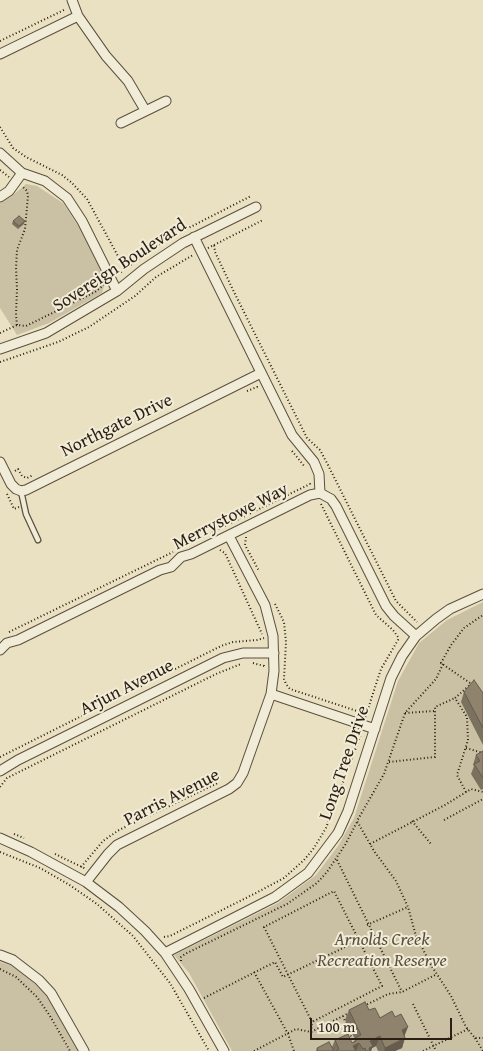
<!DOCTYPE html>
<style>
body{margin:0}
#map{position:relative;width:483px;height:1051px;overflow:hidden;background:#eae1c2;font-family:"Gentium Book Plus",serif}
canvas{display:block}
.scale{position:absolute;left:310px;top:1018px;width:142px;height:22px;box-sizing:border-box;border:2px solid #2c1e12;border-top:0;padding-left:6px;font-size:15px;line-height:18px;white-space:nowrap;color:#2c1e12;-webkit-text-stroke:4px #f1ecd7;paint-order:stroke}
</style>
<div id="map">
<canvas width="483" height="1051"></canvas>
<div class="scale">100 m</div>
</div>
<script>
const ctx = document.querySelector('canvas').getContext('2d');
ctx.lineJoin = 'round';
function fill(path, color) {
  ctx.fillStyle = color;
  ctx.fill(path, 'evenodd');
}
function shape(rows) {
  const path = new Path2D();
  for (const r of rows) {
    path.moveTo(r[0], r[1]);
    for (let i = 2; i < r.length; i += 2) path.lineTo(r[i], r[i + 1]);
  }
  return path;
}
function strokePath(path, color, width, dash) {
  ctx.strokeStyle = color;
  ctx.lineWidth = width;
  ctx.lineCap = dash ? 'butt' : 'round';
  ctx.setLineDash(dash || []);
  ctx.stroke(path);
}
function write(font, color, halo, rows, align = 'center') {
  ctx.font = font + ' "Gentium Book Plus",serif';
  ctx.lineWidth = 4;
  ctx.setLineDash([]);
  ctx.textBaseline = 'middle';
  ctx.strokeStyle = halo;
  ctx.fillStyle = color;
  for (const [text, x, y, turn = 0] of rows) {
    ctx.save();
    ctx.translate(x, y);
    ctx.rotate((+turn || 0) * Math.PI / 180);
    ctx.textAlign = isNaN(turn) ? turn : align;
    if (halo) ctx.strokeText(text, 0, 0);
    ctx.fillText(text, 0, 0);
    ctx.restore();
  }
}
fill(shape([
 [26,184,37,186,63,203,79,227,106,280,102,293,49,323,17,335,0,308,0,203,13,195],
 [483,602,483,1051,232,1051,189,973,174,955,278,903,316,875,338,846,354,818,398,681,419,643,447,620],
 [0,962,13,966,34,983,49,999,79,1051,0,1051]
]), '#cac0a4');
const lane = shape([
 [21,491,26,514,38,540]
]);
const street = shape([
 [72,0,78,16,106,56,128,81,145,110],
 [0,54,78,16],
 [121,123,166,101],
 [0,153,22,173,45,181,67,198,82,221,117,291],
 [0,197,9,191,22,173],
 [194,237,292,435,314,462,319,474,320,493],
 [0,349,46,333,117,291,144,269,183,243,256,207],
 [0,462,11,484,16,489,21,491,26,490,261,373],
 [0,650,7,643,18,640,160,570,171,567,181,557,191,554,310,495,320,493,331,499,336,506,386,606,394,616,416,636],
 [271,694,375,729],
 [0,771,18,760,223,658,243,653,274,653],
 [0,838,31,852,86,882,119,907,145,931,165,953,189,989,224,1051],
 [86,882,108,854,117,845,229,789,237,783,243,773,271,694,274,671,273,636,265,605,229,536],
 [165,953,275,897,308,873,338,833,348,811,391,678,402,656,416,636,436,619,450,609,483,594],
 [0,955,13,960,39,980,51,993,84,1051]
]);
strokePath(lane, '#5c4f3e', 7);
strokePath(street, '#5c4f3e', 11);
strokePath(shape([
 [0,41,66,9],
 [0,127,13,148,26,157,62,175,72,183,87,199,125,269,119,274],
 [0,170,9,177],
 [214,245,263,220],
 [208,248,214,245,215,252,234,292,307,438,320,450,328,465,396,601,417,622],
 [125,269,165,240,251,196],
 [17,325,16,315,17,289,16,268,17,250,25,229,28,196,27,191,23,187],
 [0,333,17,325,26,326,95,292,105,284],
 [0,362,58,342,89,327,135,296,156,277,193,255],
 [247,391,257,387,259,388],
 [292,451,305,467],
 [15,471,18,469,22,476,27,478,33,475],
 [7,494,14,509,19,507],
 [321,504,376,615,393,630,398,637,398,640,381,669,365,718],
 [246,537,245,545,259,571],
 [184,546,310,484,311,485],
 [220,550,225,553,262,634],
 [275,604,284,622,286,642,284,679,286,684,290,689,366,714],
 [9,632,173,552],
 [253,663,264,666,264,667],
 [443,664,436,679,405,713,384,774,357,821,374,851,396,881,408,907,416,936,431,965,451,996,466,1027,475,1038,483,1038],
 [470,683,441,663,451,645,464,628,483,615],
 [405,713,435,711],
 [466,748,483,753],
 [0,757,221,646,233,642,257,640,264,638],
 [389,762,435,757,435,707,455,698],
 [0,787,7,778,216,674,241,664],
 [466,792,457,775,468,740,467,717,455,698,471,684],
 [444,820,483,799],
 [412,821,431,844],
 [14,834,24,838],
 [370,844,445,805,471,789,483,792],
 [0,852,40,868,68,884,97,904,133,936,170,983,209,1051],
 [55,854,86,869],
 [337,860,402,992],
 [81,867,103,841,119,830,218,783],
 [367,925,408,907],
 [164,937,170,936,254,894,284,878,304,860,314,848,326,828,361,734],
 [181,961,181,957,185,954,287,904,317,883,327,872,345,845,357,822],
 [0,969,16,977,37,997,50,1016,70,1051],
 [254,972,288,1034,294,1051],
 [204,998,275,962,283,977,372,934],
 [413,1004,436,1051],
 [364,1006,388,994,402,992,437,974],
 [343,1016,354,1044],
 [311,1032,312,1022,264,927,334,891,382,986,312,1022],
 [475,1038,483,1051],
 [254,1051,296,1029,311,1032,349,1013],
 [423,1051,468,1029]
]), '#2c1e12', 2, [1, 2.5]);
strokePath(lane, '#f1ecd7', 4.5);
strokePath(street, '#f1ecd7', 9);
fill(shape([
 [13,221,25,221,24,224,18,229,12,224],
 [464,692,483,693,483,745,461,702],
 [483,751,483,789,481,790,471,774,474,766,473,765,476,755],
 [349,1010,369,1010,380,1018,405,1036,402,1048,395,1051,378,1051,376,1046,372,1048,371,1051,316,1051,317,1048,332,1047,335,1040,352,1043,354,1042,355,1039,345,1020]
]), '#7b715f');
fill(shape([
 [408,1027,404,1037,402,1030],
 [380,1036,376,1046,372,1048,371,1051,368,1051,370,1041],
 [405,1038,402,1048,395,1051,384,1051,385,1048],
 [359,1043,356,1051,351,1051,353,1046]
]), '#645c4d');
const building = shape([
 [19,216,25,221,19,226,13,221,19,216],
 [474,680,483,693,483,728,464,692,474,680],
 [483,751,483,778,474,764,480,761,476,755,483,751],
 [365,1002,369,1010,375,1008,380,1018,392,1011,395,1017,401,1014,408,1027,402,1030,405,1038,385,1048,380,1036,370,1041,373,1046,369,1048,370,1051,366,1051,365,1048,363,1049,359,1043,353,1046,356,1051,336,1051,339,1049,335,1040,348,1034,352,1043,356,1041,355,1038,361,1035,349,1010,365,1002],
 [329,1042,334,1051,318,1051,317,1048,329,1042]
]);
fill(building, '#8f836e');
strokePath(building, '#645c4d', 1);
write('18px', '#2c1e12', '#f1ecd7', [
 ["Sovereign Boulevard",120,266,-33],
 ["Northgate Drive",117,426,-26],
 ["Merrystowe Way",231,517,-27],
 ["Arjun Avenue",127,688,-27],
 ["Long Tree Drive",345,763,-71],
 ["Parris Avenue",172,798,-27]
]);
write('italic 18px', '#5b4f3e', '#f1ecd7', [
 ["Arnolds Creek",382,940],
 ["Recreation Reserve",382,961]
]);
</script>
